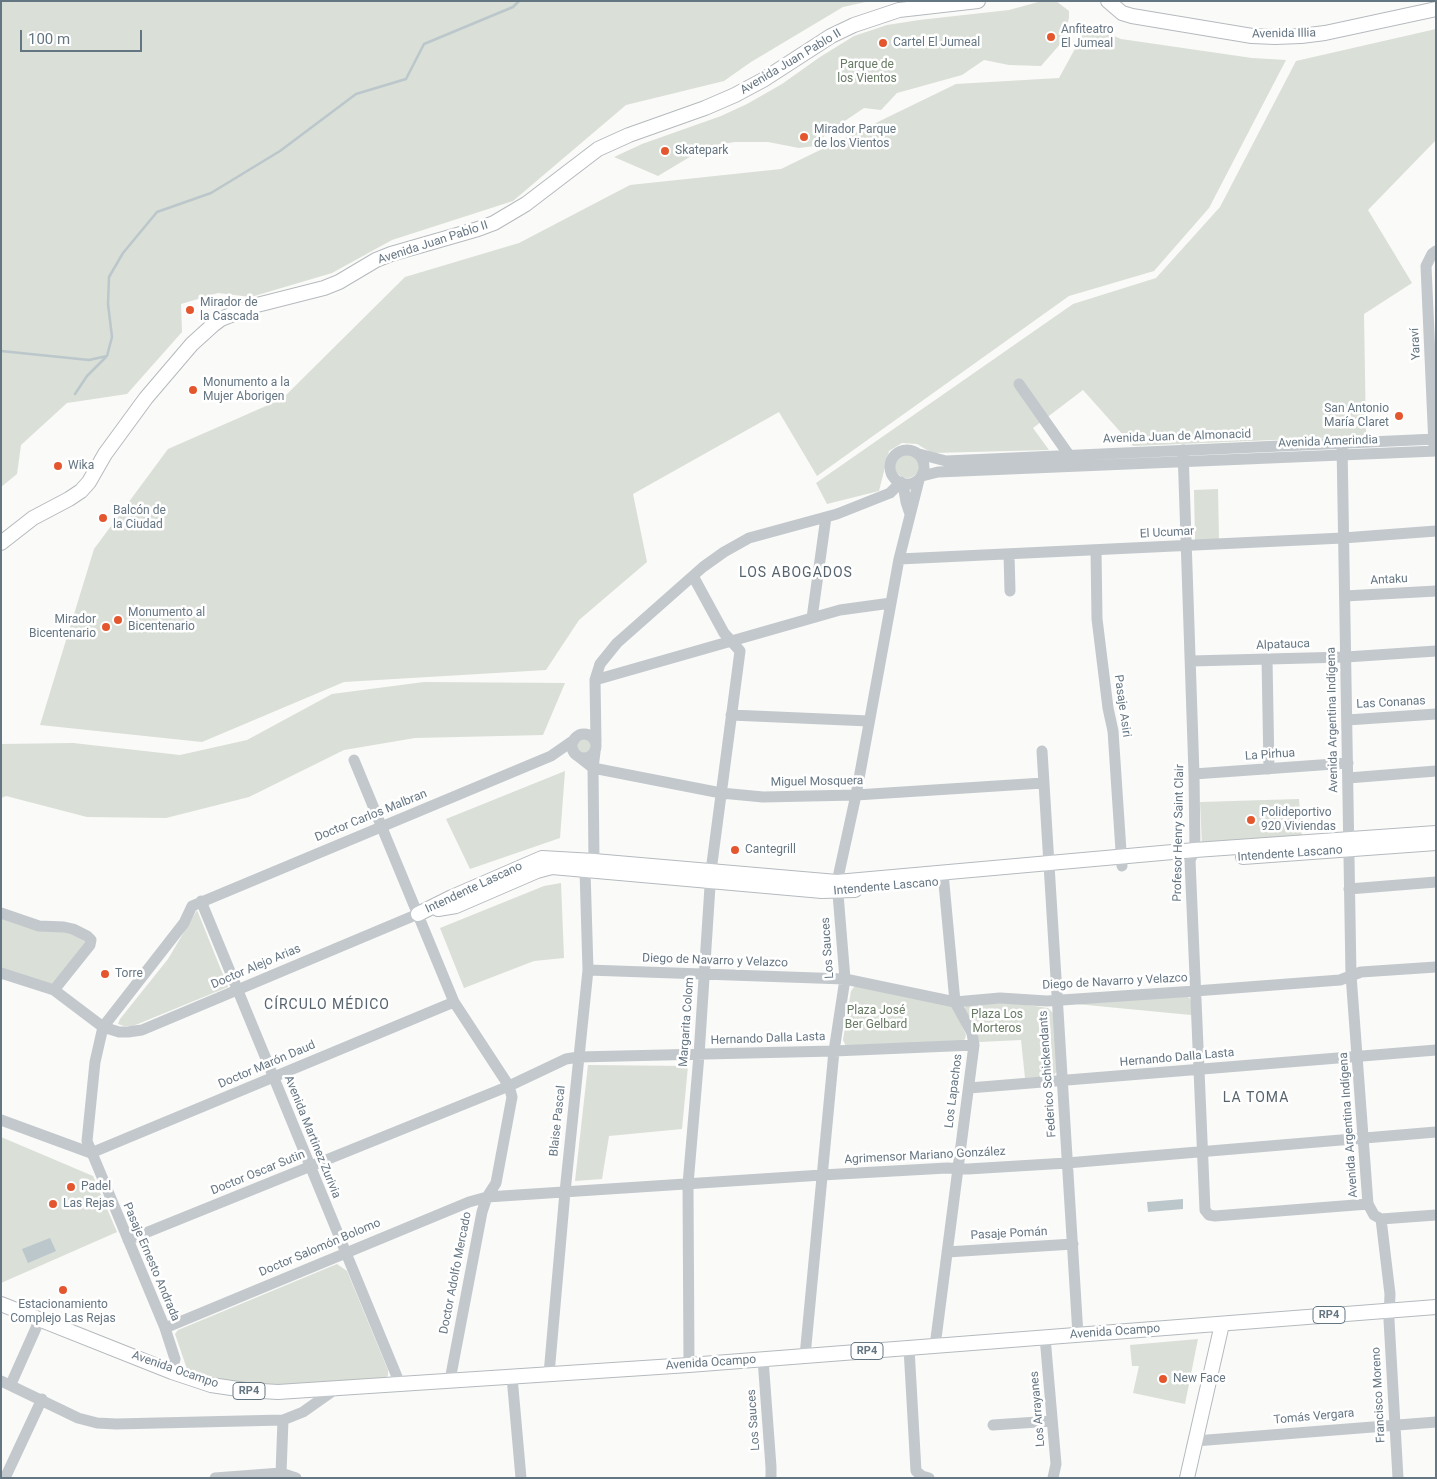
<!DOCTYPE html>
<meta charset="utf-8">
<style>
body{margin:0}
#map{position:relative;width:1437px;height:1479px;overflow:hidden;background:#fafaf8;font-family:Roboto,sans-serif}
canvas{display:block}
.frame{position:absolute;inset:0;border:2px solid #657683;pointer-events:none}
.scale{position:absolute;left:20px;top:30px;width:122px;height:22px;box-sizing:border-box;border:2px solid #657683;border-top:0;padding-left:6px;font-size:15px;line-height:18px;white-space:nowrap;color:#657683;-webkit-text-stroke:4px #fff;paint-order:stroke}
</style>
<div id="map">
<canvas width="1437" height="1479"></canvas>
<div class="frame"></div>
<div class="scale">100 m</div>
</div>
<script>
const ctx = document.querySelector('canvas').getContext('2d');
ctx.lineJoin = 'round';
function fill(path, color) {
  ctx.fillStyle = color;
  ctx.fill(path, 'evenodd');
}
function shape(rows) {
  const path = new Path2D();
  for (const r of rows) {
    if (r.length === 3) {
      path.moveTo(r[0] + r[2], r[1]);
      path.arc(r[0], r[1], r[2], 0, 2 * Math.PI);
      continue;
    }
    path.moveTo(r[0], r[1]);
    for (let i = 2; i < r.length; i += 2) path.lineTo(r[i], r[i + 1]);
  }
  return path;
}
function strokePath(path, color, width, dash) {
  ctx.strokeStyle = color;
  ctx.lineWidth = width;
  ctx.lineCap = dash ? 'butt' : 'round';
  ctx.setLineDash(dash || []);
  ctx.stroke(path);
}
function write(font, color, halo, rows, align = 'center') {
  ctx.font = font + ' Roboto,sans-serif';
  ctx.lineWidth = 5;
  ctx.setLineDash([]);
  ctx.textBaseline = 'middle';
  ctx.strokeStyle = halo;
  ctx.fillStyle = color;
  for (const [text, x, y, turn = 0] of rows) {
    ctx.save();
    ctx.translate(x, y);
    ctx.rotate((+turn || 0) * Math.PI / 180);
    ctx.textAlign = isNaN(turn) ? turn : align;
    if (halo) ctx.strokeText(text, 0, 0);
    ctx.fillText(text, 0, 0);
    ctx.restore();
  }
}
fill(shape([
 [1,1,870,1,843,7,751,62,724,81,626,105,513,201,392,240,332,273,251,297,218,293,181,304,182,332,127,394,67,403,21,445,17,474,1,487],
 [1042,1,1056,1,1069,11,1069,18,1062,42,1041,66,1009,65,984,60,962,75,897,93,881,110,864,108,827,133,815,146,799,148,768,142,735,142,708,146,658,176,614,157,642,144,721,116,747,104,782,84,820,57,854,36,887,25,919,20,1009,10],
 [1088,25,1121,39,1252,58,1286,60,1209,208,1154,271,1069,296,817,476,779,412,633,494,647,562,579,620,546,670,344,682,202,742,40,725,94,549,168,449,282,399,405,277,519,243,630,185,781,169,956,84,1059,78],
 [1436,29,1436,140,1368,210,1412,283,1364,314,1366,436,1133,446,1083,390,1033,428,1049,450,932,453,917,444,902,443,889,451,879,491,827,504,816,483,1073,304,1156,278,1220,207,1296,61],
 [907,466,12],
 [1218,489,1219,540,1195,540,1194,490],
 [424,682,565,683,543,735,415,738,344,750,249,797,166,818,87,817,6,796,1,798,1,744,73,743,180,755,247,740,332,694],
 [584,746,8],
 [565,771,560,838,470,869,446,819],
 [1299,799,1302,837,1202,846,1200,802],
 [561,883,564,958,534,961,464,988,440,928,544,886],
 [197,910,228,987,133,1026,124,1026,118,1024,120,1019,168,959],
 [1,917,68,932,82,939,85,942,84,947,52,984,1,969],
 [858,986,948,1004,954,1008,966,1035,965,1039,962,1042,846,1046,843,1040,851,991,854,987],
 [1185,996,1190,998,1191,1001,1191,1015,1076,1004],
 [1015,1003,1048,1008,1054,1014,1057,1071,1054,1075,1049,1077,1025,1078,1021,1040,979,1042,964,1008,967,1005],
 [588,1065,688,1066,682,1129,609,1136,602,1179,575,1181],
 [1,1137,93,1176,117,1232,1,1283],
 [337,1264,347,1271,388,1370,388,1375,386,1378,283,1385,245,1384,199,1374,187,1369,175,1334,178,1330],
 [1198,1339,1185,1404,1133,1393,1139,1366,1132,1366,1130,1345]
]), '#dadfd7');
fill(shape([
 [1183,1199,1183,1209,1148,1212,1147,1202],
 [50,1238,56,1251,28,1263,22,1249]
]), '#bbc7cb');
strokePath(shape([
 [1,351,89,360,107,356,112,337,108,304,109,277,123,253,157,212,211,193,280,151,356,94,406,79,424,44,513,7,519,1],
 [75,394,87,376,106,357]
]), '#bbc7cb', 2.5);
const major = shape([
 [1108,1,1122,13,1132,16,1252,36,1275,37,1301,36,1325,33,1436,9],
 [1,543,33,518,69,499,81,491,89,482,105,454,146,398,192,344,213,325,221,319,253,306,324,288,339,282,376,260,391,254,478,229,494,223,526,204,598,149,629,135,705,108,735,95,763,80,831,36,854,25,899,10,978,1],
 [1243,857,1436,843],
 [438,909,456,906,537,871,552,867,822,891,855,890],
 [418,914,452,897,542,858,594,861,837,882,1195,850,1436,833],
 [1,1304,172,1372,211,1385,245,1390,278,1392,689,1365,1436,1307],
 [1187,1478,1222,1324]
]);
strokePath(major, '#b5babe', 16);
strokePath(shape([
 [1019,384,1069,455],
 [1342,444,1351,975,1368,1204,1374,1215,1381,1219,1436,1215],
 [1434,446,1426,266,1432,254,1436,251],
 [907,467,17],
 [1183,450,1194,774,1195,850,1190,860,1205,1210,1209,1215,1215,1216,1368,1204],
 [919,454,946,461,1436,439],
 [922,476,938,472,1436,451],
 [903,484,906,502,910,514],
 [1096,550,1097,619,1108,708,1113,731,1122,866],
 [1009,554,1010,591],
 [899,559,1343,538,1436,531],
 [1345,596,1436,591],
 [812,618,826,517],
 [1267,659,1269,769],
 [1191,661,1346,657,1436,651],
 [595,680,840,610,891,603],
 [731,715,869,721],
 [1347,720,1436,714],
 [584,746,12],
 [596,742,595,680,600,664,617,643,703,567,724,552,749,538,837,514,890,493,901,482],
 [1042,751,1078,1335],
 [579,757,593,768,721,793,763,797,856,795,1043,783],
 [354,760,454,1002,509,1086,512,1097,496,1183,487,1197,482,1212,450,1380],
 [1194,774,1348,763],
 [1348,778,1436,771],
 [1349,889,1436,882],
 [201,901,400,1384],
 [1,913,39,926,64,927,73,929,87,936,91,940,90,945,54,990],
 [588,970,845,979,955,1002,1000,998,1047,1001,1195,991,1340,980,1361,972,1436,967],
 [1,973,54,990,103,1027,119,1032,128,1032,142,1030,418,914],
 [969,1088,1436,1050],
 [1,1120,91,1153],
 [91,1153,454,1002],
 [1381,1219,1390,1294,1389,1320,1398,1478],
 [128,1240,509,1086,566,1059,578,1057,834,1051,974,1045],
 [947,1252,1073,1244],
 [165,1328,469,1202,487,1197,822,1175,947,1168,968,1169,1067,1163,1436,1132],
 [1045,1337,1056,1464,1053,1478],
 [935,1346,974,1045,972,1033,955,1002,943,873],
 [909,1348,916,1471,922,1476,929,1478],
 [805,1356,834,1051,845,979,837,882,856,795,899,559,919,480],
 [763,1359,771,1467,771,1478],
 [689,1365,688,1184,699,1055,711,871,740,651,724,633,693,576],
 [172,1372,175,1359,165,1328,87,1141,95,1062,103,1027,184,923,192,906,551,756,574,740],
 [549,1374,565,1192,588,970,585,870,594,861,593,768,595,752],
 [512,1377,521,1478],
 [1,1381,78,1418,97,1423,116,1424,283,1420,303,1412,337,1388],
 [11,1384,40,1319],
 [993,1425,1052,1421],
 [1195,1441,1436,1422],
 [281,1473,283,1420],
 [5,1478,42,1399],
 [215,1478,281,1473,296,1478]
]), '#c3c8cc', 11);
strokePath(major, '#fff', 14);
for (const [x, y, r, color] of [
 [1051,37,5,"#e4572e"],
 [883,43,5,"#e4572e"],
 [804,137,5,"#e4572e"],
 [665,151,5,"#e4572e"],
 [190,310,5,"#e4572e"],
 [193,390,5,"#e4572e"],
 [1399,416,5,"#e4572e"],
 [58,466,5,"#e4572e"],
 [103,518,5,"#e4572e"],
 [118,620,5,"#e4572e"],
 [106,627,5,"#e4572e"],
 [1251,820,5,"#e4572e"],
 [735,850,5,"#e4572e"],
 [105,974,5,"#e4572e"],
 [71,1187,5,"#e4572e"],
 [53,1204,5,"#e4572e"],
 [63,1290,5,"#e4572e"],
 [1163,1379,5,"#e4572e"]
]) {
  const dot = new Path2D();
  dot.arc(x, y, r, 0, 2 * Math.PI);
  ctx.fillStyle = color;
  ctx.fill(dot);
  strokePath(dot, '#fff', 2);
}
for (const [x, y, w] of [
 [1329,1315,32],
 [867,1351,32],
 [249,1391,32]
]) {
  const box = new Path2D();
  box.roundRect(x - w / 2, y - 8.5, w, 17, 4);
  ctx.fillStyle = '#fff';
  ctx.fill(box);
  strokePath(box, '#657683', 1);
}
write('bold 11px', '#657683', null, [
 ["RP4",1329,1315],
 ["RP4",867,1351],
 ["RP4",249,1391]
]);
write('12px', '#657683', '#fff', [
 ["Anfiteatro",1061,30],
 ["El Jumeal",1061,44],
 ["Cartel El Jumeal",893,43],
 ["Mirador Parque",814,130],
 ["de los Vientos",814,144],
 ["Skatepark",675,151],
 ["Mirador de",200,303],
 ["la Cascada",200,317],
 ["Monumento a la",203,383],
 ["Mujer Aborigen",203,397],
 ["San Antonio",1389,409,"right"],
 ["María Claret",1389,423,"right"],
 ["Wika",68,466],
 ["Balcón de",113,511],
 ["la Ciudad",113,525],
 ["Monumento al",128,613],
 ["Bicentenario",128,627],
 ["Mirador",96,620,"right"],
 ["Bicentenario",96,634,"right"],
 ["Polideportivo",1261,813],
 ["920 Viviendas",1261,827],
 ["Cantegrill",745,850],
 ["Torre",115,974],
 ["Padel",81,1187],
 ["Las Rejas",63,1204],
 ["Estacionamiento",63,1305,"center"],
 ["Complejo Las Rejas",63,1319,"center"],
 ["New Face",1173,1379]
], 'left');
write('12px', '#657683', '#fff', [
 ["Avenida Illia",1284,34,-1],
 ["Avenida Juan Pablo II",791,62,-31],
 ["Avenida Juan Pablo II",433,243,-18],
 ["Yaraví",1416,344,-93],
 ["Avenida Juan de Almonacid",1177,437,-2],
 ["Avenida Amerindia",1328,442,-2],
 ["El Ucumar",1167,533,-3],
 ["Antaku",1389,580,-3],
 ["Alpatauca",1283,645,-2],
 ["Las Conanas",1391,703,-3],
 ["Pasaje Asiri",1122,706,82],
 ["Avenida Argentina Indígena",1333,720,-91],
 ["La Pirhua",1270,755,-4],
 ["Miguel Mosquera",817,782,-1],
 ["Doctor Carlos Malbran",371,816,-22],
 ["Profesor Henry Saint Clair",1179,833,-89],
 ["Intendente Lascano",1290,854,-4],
 ["Intendente Lascano",886,887,-5],
 ["Intendente Lascano",474,888,-25],
 ["Los Sauces",828,948,-94],
 ["Diego de Navarro y Velazco",715,961,2],
 ["Doctor Alejo Arias",256,967,-23],
 ["Diego de Navarro y Velazco",1115,982,-3],
 ["Margarita Colom",687,1022,-86],
 ["Hernando Dalla Lasta",768,1039,-2],
 ["Hernando Dalla Lasta",1177,1058,-5],
 ["Doctor Marón Daud",267,1065,-23],
 ["Federico Schickendants",1048,1074,-94],
 ["Los Lapachos",954,1091,-83],
 ["Blaise Pascal",558,1121,-84],
 ["Avenida Argentina Indígena",1349,1125,-94],
 ["Avenida Martinez Zurivia",312,1137,68],
 ["Agrimensor Mariano González",925,1156,-3],
 ["Doctor Oscar Sutin",258,1173,-22],
 ["Pasaje Pomán",1009,1234,-3],
 ["Doctor Salomón Bolomo",320,1248,-23],
 ["Pasaje Ernesto Andrada",151,1262,67],
 ["Doctor Adolfo Mercado",456,1273,-79],
 ["Avenida Ocampo",1115,1332,-4],
 ["Avenida Ocampo",711,1363,-4],
 ["Avenida Ocampo",175,1370,19],
 ["Francisco Moreno",1379,1395,-93],
 ["Los Arrayanes",1038,1409,-95],
 ["Tomás Vergara",1314,1417,-5],
 ["Los Sauces",754,1420,-94]
]);
write('12px', '#687a64', '#fff', [
 ["Parque de",867,65],
 ["los Vientos",867,79],
 ["Plaza José",876,1011],
 ["Ber Gelbard",876,1025],
 ["Plaza Los",997,1015],
 ["Morteros",997,1029]
]);
ctx.letterSpacing = '1px';
write('14px', '#57646e', '#fff', [
 ["LOS ABOGADOS",796,573],
 ["CÍRCULO MÉDICO",327,1005],
 ["LA TOMA",1256,1098]
]);
ctx.letterSpacing = '0px';
</script>
